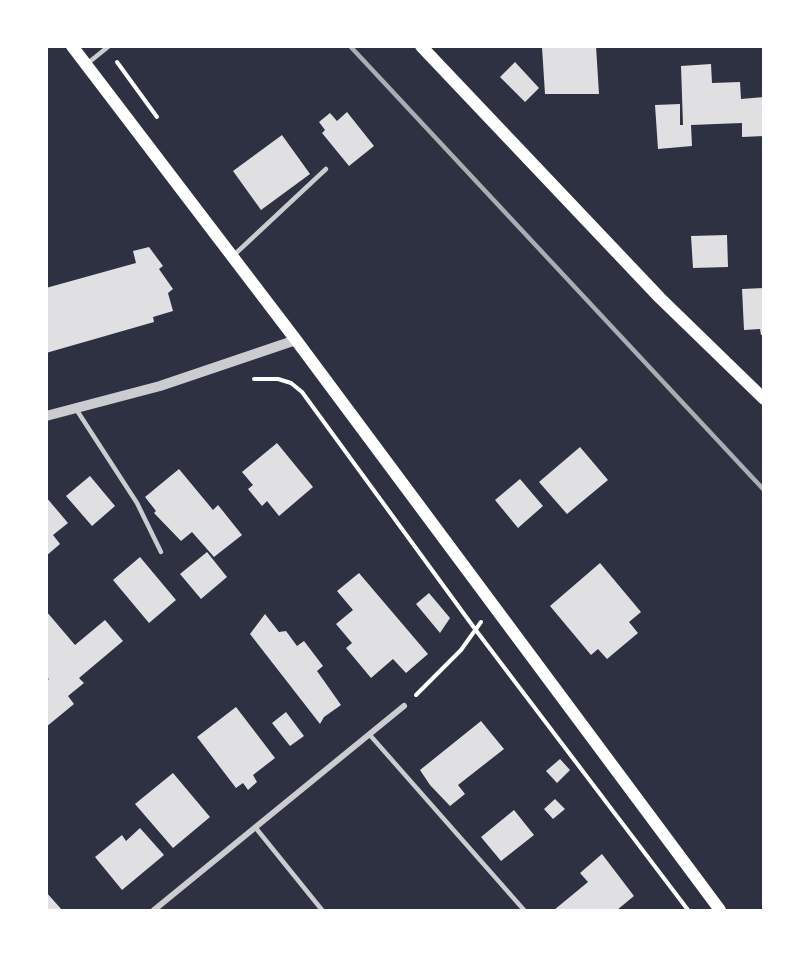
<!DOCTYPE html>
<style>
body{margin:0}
#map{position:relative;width:810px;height:957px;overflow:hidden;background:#2d3142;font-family:Quicksand,sans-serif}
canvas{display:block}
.frame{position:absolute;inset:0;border:48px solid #fff;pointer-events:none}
</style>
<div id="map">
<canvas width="810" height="957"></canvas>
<div class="frame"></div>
</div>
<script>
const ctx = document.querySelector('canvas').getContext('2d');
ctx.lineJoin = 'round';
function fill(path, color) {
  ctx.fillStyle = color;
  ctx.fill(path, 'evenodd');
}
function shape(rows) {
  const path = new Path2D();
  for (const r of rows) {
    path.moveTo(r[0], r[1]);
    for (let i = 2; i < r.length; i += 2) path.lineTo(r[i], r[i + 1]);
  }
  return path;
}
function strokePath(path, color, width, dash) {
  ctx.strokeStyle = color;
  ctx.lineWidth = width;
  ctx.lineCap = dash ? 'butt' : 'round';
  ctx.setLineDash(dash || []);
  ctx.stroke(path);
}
fill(shape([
 [596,46,599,94,545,94,542,47],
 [515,62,539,88,525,102,500,77],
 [711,64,712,83,740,82,741,99,764,97,764,136,742,137,742,123,691,125,692,146,658,149,655,105,680,104,680,125,683,125,681,66],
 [347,112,374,146,349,166,322,133,325,130,319,122,330,113,337,121],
 [282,135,310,174,261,210,233,171],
 [727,235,728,267,693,268,691,236],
 [149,247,163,266,159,269,173,289,168,293,173,311,153,317,154,322,46,353,46,288,136,263,133,251],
 [764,288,764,335,761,335,760,329,744,330,742,289],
 [277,443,313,487,279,516,267,501,262,506,248,489,253,485,242,472],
 [580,447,608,480,567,514,539,482],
 [179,469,213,510,218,505,242,535,214,557,192,532,181,541,154,513,156,511,145,497],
 [90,476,115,506,92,526,66,496],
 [520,479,543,506,518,528,495,500],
 [46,497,68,523,53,535,60,544,46,556],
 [207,552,227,577,201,599,180,574],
 [140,557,176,600,149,623,113,580],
 [600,563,641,612,629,622,638,633,607,659,598,649,591,655,550,606],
 [359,573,428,654,406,673,393,659,371,678,346,648,352,643,336,624,353,610,337,591],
 [429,593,450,618,440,633,416,604],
 [46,611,75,645,105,620,123,641,79,678,84,683,68,696,74,704,46,727,46,681,49,679,46,676],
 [265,614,279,632,286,631,297,646,304,641,323,666,317,671,341,705,324,717,320,724,250,634],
 [236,707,275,758,253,775,257,782,248,790,243,783,236,788,197,737],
 [286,712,304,736,290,746,272,723],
 [481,721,504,749,458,785,465,794,450,806,430,785,420,770],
 [560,759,570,770,557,783,546,771],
 [173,773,210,817,173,848,135,804],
 [555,799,565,809,553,819,544,809],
 [514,810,534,835,501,861,481,837],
 [140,828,164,855,122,890,95,857,122,835,126,841],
 [602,854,634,896,617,910,554,910,588,882,580,873],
 [46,892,62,910,46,910]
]), '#e0e0e3');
strokePath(shape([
 [117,62,157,117],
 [254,379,278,379,291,383,302,392,475,629,688,910],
 [416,695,461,650,481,622]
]), '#fff', 4);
strokePath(shape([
 [88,63,109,46],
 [234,255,326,169],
 [76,409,137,503,161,552],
 [369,734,524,910],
 [255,827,322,910]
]), '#caccd0', 4.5);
strokePath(shape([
 [154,910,404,706]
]), '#caccd0', 6);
strokePath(shape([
 [46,416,160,386,296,340]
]), '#caccd0', 10);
strokePath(shape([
 [72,46,296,340,720,910],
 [421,46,660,298,764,399]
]), '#fff', 12);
strokePath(shape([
 [350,46,764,490]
]), '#abadb3', 4.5);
</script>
